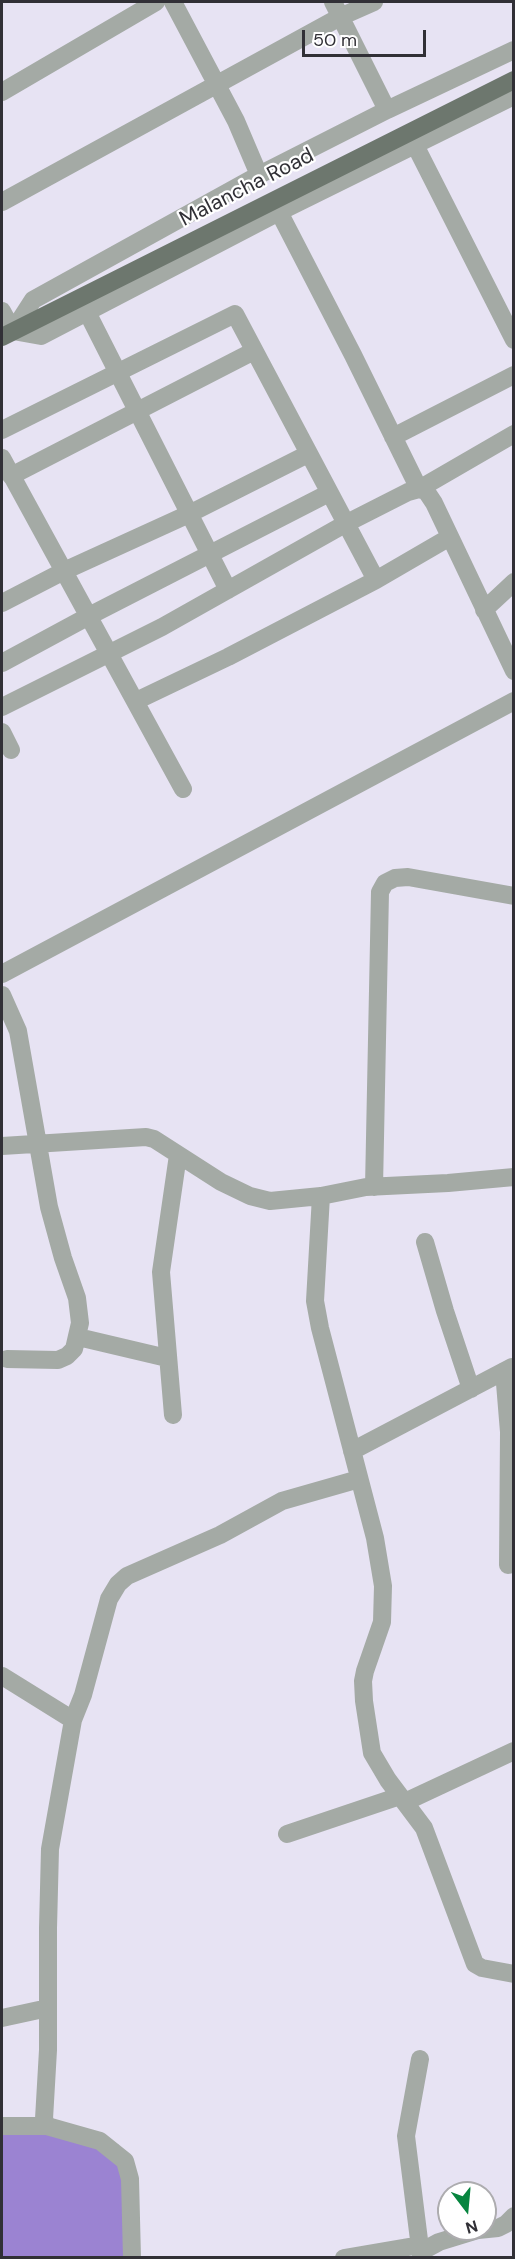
<!DOCTYPE html>
<style>
body{margin:0}
#map{position:relative;width:515px;height:2259px;overflow:hidden;background:#e7e3f3;font-family:"DM Sans",sans-serif}
canvas{display:block}
.frame{position:absolute;inset:0;border:3px solid #313036;pointer-events:none}
.north{position:absolute;left:437px;top:2181px;width:60px;height:60px;box-sizing:border-box;background:#fff;border:2px solid #adacaf;border-radius:50%;rotate:164deg;font-size:16px;font-weight:700;line-height:24px;text-align:center;color:#313036}
.north::after{content:'';display:block;margin:auto;width:21px;height:27px;background:#07853f;clip-path:polygon(50% 0,100% 100%,50% 72%,0 100%)}
.scale{position:absolute;left:302px;top:30px;width:124px;height:27px;box-sizing:border-box;border:3px solid #313036;border-top:0;padding-left:8px;font-size:18px;line-height:21px;white-space:nowrap;color:#313036;-webkit-text-stroke:4px #fff;paint-order:stroke}
</style>
<div id="map">
<canvas width="515" height="2259"></canvas>
<div class="frame"></div>
<div class="north">N</div>
<div class="scale">50 m</div>
</div>
<script>
const ctx = document.querySelector('canvas').getContext('2d');
ctx.lineJoin = 'round';
function fill(path, color) {
  ctx.fillStyle = color;
  ctx.fill(path, 'evenodd');
}
function shape(rows) {
  const path = new Path2D();
  for (const r of rows) {
    path.moveTo(r[0], r[1]);
    for (let i = 2; i < r.length; i += 2) path.lineTo(r[i], r[i + 1]);
  }
  return path;
}
function strokePath(path, color, width, dash) {
  ctx.strokeStyle = color;
  ctx.lineWidth = width;
  ctx.lineCap = dash ? 'butt' : 'round';
  ctx.setLineDash(dash || []);
  ctx.stroke(path);
}
function write(font, color, halo, rows, align = 'center') {
  ctx.font = font + ' "DM Sans",sans-serif';
  ctx.lineWidth = 4.5;
  ctx.setLineDash([]);
  ctx.textBaseline = 'middle';
  ctx.strokeStyle = halo;
  ctx.fillStyle = color;
  for (const [text, x, y, turn = 0] of rows) {
    ctx.save();
    ctx.translate(x, y);
    ctx.rotate((+turn || 0) * Math.PI / 180);
    ctx.textAlign = isNaN(turn) ? turn : align;
    if (halo) ctx.strokeText(text, 0, 0);
    ctx.fillText(text, 0, 0);
    ctx.restore();
  }
}
fill(shape([
 [2,2131,98,2135,119,2145,131,2257,2,2258]
]), '#9b83d2');
strokePath(shape([
 [173,2,236,121,259,175],
 [333,2,387,110],
 [2,92,156,2],
 [415,145,514,340],
 [2,202,340,17,374,2],
 [279,212,353,355,419,489,514,434],
 [2,311,13,331,41,336,279,212,514,96],
 [87,312,228,590],
 [13,331,33,300,259,175,387,110,514,50],
 [2,430,235,314,376,580],
 [393,437,514,375],
 [2,458,183,789],
 [11,476,254,351],
 [2,603,64,571,189,514,308,454],
 [484,610,514,582],
 [2,663,89,616,329,493],
 [136,701,228,657,376,580,450,537],
 [2,707,162,627,345,524,408,492,419,489,426,491,434,503,514,671],
 [2,732,11,750],
 [2,974,514,701],
 [2,995,18,1031,49,1207,63,1258,77,1298,80,1323,74,1349,67,1356,58,1360,7,1359],
 [2,1146,146,1137,154,1139,221,1182,250,1196,270,1201,321,1196,366,1187,448,1183,514,1177],
 [374,1187,380,892,385,883,395,878,408,877,514,896],
 [321,1196,315,1301,320,1328,375,1538,383,1586,382,1622,365,1671,363,1681,364,1701,372,1753,388,1780,424,1828,475,1964,482,1968,514,1974],
 [425,1242,445,1311,471,1389],
 [78,1337,167,1358],
 [504,1371,509,1432,508,1565],
 [173,1415,161,1272,178,1155],
 [352,1451,512,1367],
 [2,1676,73,1720],
 [405,1802,514,1751],
 [287,1834,400,1796],
 [2,2018,48,2008],
 [420,2059,406,2136,421,2256],
 [2,2126,47,2126],
 [132,2258,130,2179,125,2161,100,2141,47,2126,44,2119,48,2050,48,1928,50,1849,73,1720,83,1695,109,1599,118,1584,127,1576,220,1535,282,1501,359,1479],
 [344,2258,420,2245],
 [421,2258,426,2249,439,2242,478,2230,498,2228,506,2224,514,2216]
]), '#a4aaa5', 18);
strokePath(shape([
 [2,337,514,80]
]), '#6d776e', 18);
write('21px', '#313036', '#fff', [
 ["Malancha Road",247,188,-27]
]);
</script>
